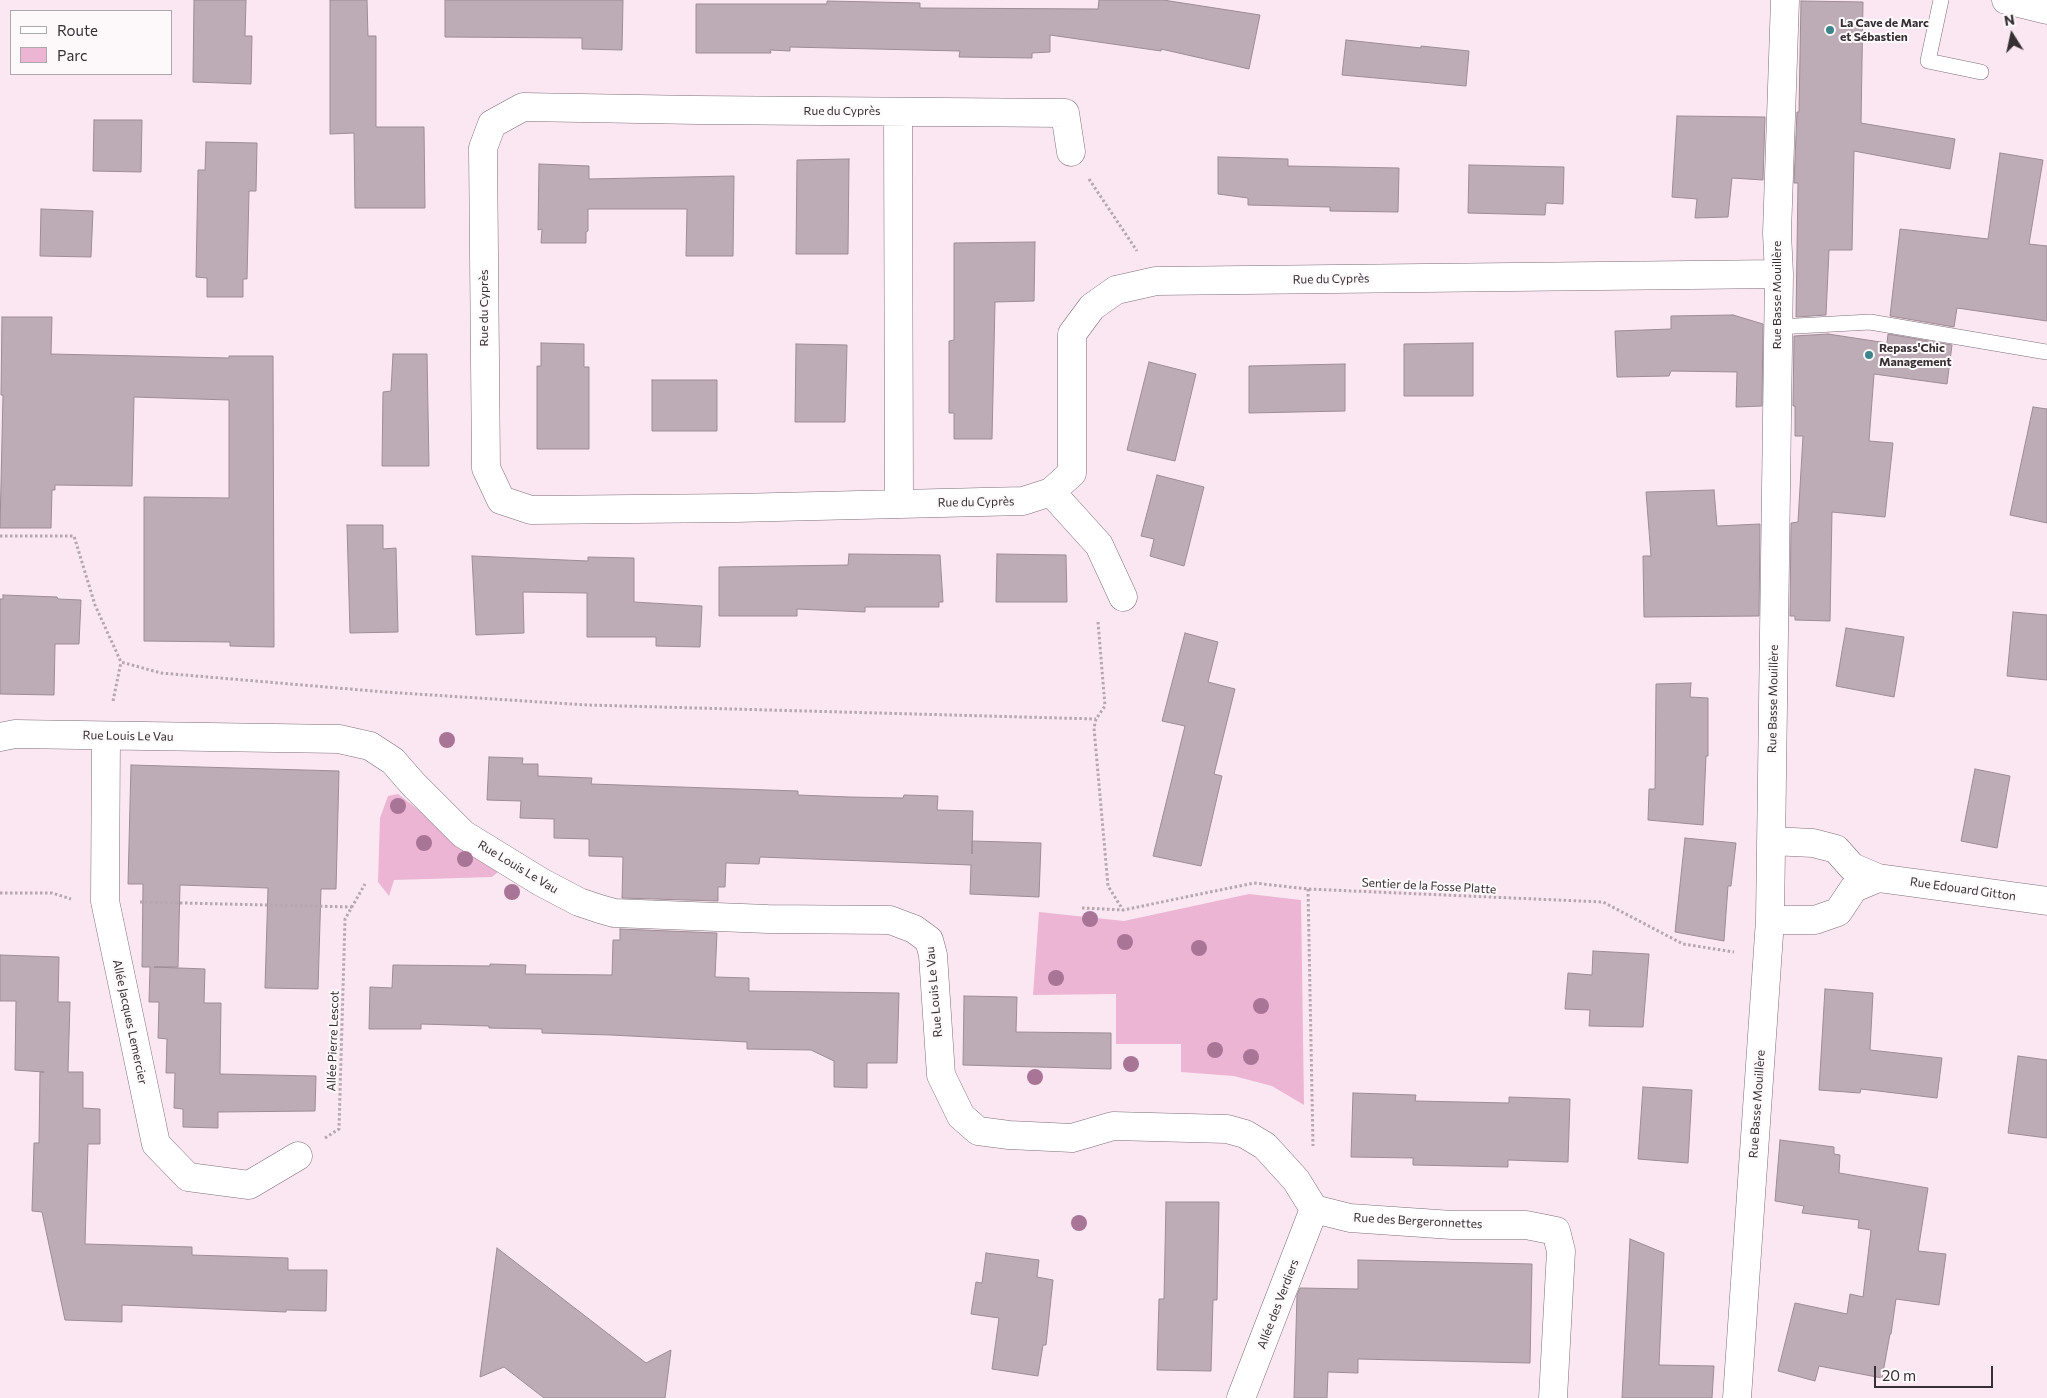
<!DOCTYPE html>
<meta charset="utf-8">
<style>
body{margin:0}
#map{position:relative;width:2047px;height:1398px;overflow:hidden;background:#fae7f1;font-family:Commissioner,sans-serif}
canvas{display:block}
.legend{position:absolute;left:10px;top:10px;width:162px;height:65px;box-sizing:border-box;background:#fdf9fb;border:1px solid #ada8ab;margin:0;padding:6px 9px;list-style:none;font-size:15px;color:#362f33}
.legend li{display:flex;align-items:center;gap:10px;height:25px}
.legend b{width:25px;border:1px solid #ada8ab}
.north{position:absolute;left:1987px;top:10px;width:50px;height:50px;-webkit-text-stroke:4px #fdf9fb;paint-order:stroke;rotate:350deg;font-size:14px;font-weight:700;line-height:20px;text-align:center;color:#362f33}
.north::after{content:'';display:block;margin:auto;width:18px;height:22px;background:#362f33;clip-path:polygon(50% 0,100% 100%,50% 72%,0 100%)}
.scale{position:absolute;left:1874px;top:1366px;width:119px;height:22px;box-sizing:border-box;border:2px solid #362f33;border-top:0;padding-left:6px;font-size:15px;line-height:18px;white-space:nowrap;color:#362f33;-webkit-text-stroke:4px #fdf9fb;paint-order:stroke}
</style>
<div id="map">
<canvas width="2047" height="1398"></canvas>
<ul class="legend">
<li><b style="height:6px;background:#fff"></b>Route</li>
<li><b style="height:14px;background:#ecb5d4"></b>Parc</li>
</ul>
<div class="north">N</div>
<div class="scale">20 m</div>
</div>
<script>
const ctx = document.querySelector('canvas').getContext('2d');
ctx.lineJoin = 'round';
function fill(path, color) {
  ctx.fillStyle = color;
  ctx.fill(path, 'evenodd');
}
function shape(rows) {
  const path = new Path2D();
  for (const r of rows) {
    path.moveTo(r[0], r[1]);
    for (let i = 2; i < r.length; i += 2) path.lineTo(r[i], r[i + 1]);
  }
  return path;
}
function strokePath(path, color, width, dash) {
  ctx.strokeStyle = color;
  ctx.lineWidth = width;
  ctx.lineCap = dash ? 'butt' : 'round';
  ctx.setLineDash(dash || []);
  ctx.stroke(path);
}
function write(font, color, halo, rows, align = 'center') {
  ctx.font = font + ' Commissioner,sans-serif';
  ctx.lineWidth = 4;
  ctx.setLineDash([]);
  ctx.textBaseline = 'middle';
  ctx.strokeStyle = halo;
  ctx.fillStyle = color;
  for (const [text, x, y, turn = 0] of rows) {
    ctx.save();
    ctx.translate(x, y);
    ctx.rotate((+turn || 0) * Math.PI / 180);
    ctx.textAlign = isNaN(turn) ? turn : align;
    if (halo) ctx.strokeText(text, 0, 0);
    ctx.fillText(text, 0, 0);
    ctx.restore();
  }
}
fill(shape([
 [398,794,498,872,492,877,394,880,389,896,378,882,380,818,388,796],
 [1249,894,1301,900,1304,1105,1272,1086,1234,1076,1181,1072,1181,1044,1116,1044,1116,994,1033,995,1039,912,1124,921]
]), '#ecb5d4');
const building = shape([
 [194,0,246,0,245,36,252,36,251,84,193,82,194,0],
 [330,0,367,0,368,36,376,36,376,127,424,127,425,208,355,208,354,133,330,134,330,0],
 [445,0,623,0,622,50,582,49,582,38,445,37,445,0],
 [1099,0,1163,0,1260,15,1249,69,1161,49,1161,51,1050,35,1050,52,1032,53,1032,58,959,57,960,51,790,47,790,51,770,50,771,53,696,53,696,4,827,4,827,1,920,3,920,8,1098,9,1099,0],
 [1801,1,1863,2,1861,123,1955,139,1950,169,1854,151,1852,250,1829,250,1826,315,1796,317,1798,183,1794,183,1797,112,1799,112,1801,1],
 [1346,40,1421,48,1421,46,1469,51,1466,86,1342,75,1346,40],
 [1677,116,1765,117,1763,180,1732,178,1728,217,1695,218,1697,199,1672,197,1677,116],
 [94,120,142,120,141,172,93,171,94,120],
 [206,142,257,143,256,191,249,191,247,279,243,279,243,297,207,297,207,278,196,277,198,170,205,170,206,142],
 [2000,153,2043,160,2029,244,2047,246,2047,321,1957,308,1954,327,1890,316,1900,229,1988,239,2000,153],
 [1218,157,1288,159,1288,166,1399,168,1398,212,1330,211,1330,207,1248,205,1248,198,1218,194,1218,157],
 [849,159,848,254,796,254,797,160,849,159],
 [539,164,589,166,589,179,734,176,733,256,686,256,687,209,588,209,588,231,586,232,586,243,541,243,542,229,538,230,539,164],
 [1469,165,1564,167,1563,204,1546,203,1545,215,1468,213,1469,165],
 [41,209,93,211,91,257,40,256,41,209],
 [1035,242,1034,301,995,302,992,439,954,439,954,413,949,413,949,341,954,340,954,243,1035,242],
 [1733,315,1763,324,1762,406,1736,407,1737,372,1671,371,1669,376,1617,377,1615,331,1671,329,1671,316,1733,315],
 [2,317,52,317,51,354,229,358,229,356,273,356,274,647,230,646,230,642,144,641,144,497,229,498,229,400,134,397,132,486,55,485,55,490,52,490,51,528,0,528,3,395,1,395,2,317],
 [1828,334,1887,343,1888,334,1952,345,1947,384,1874,374,1869,441,1893,443,1885,517,1832,512,1830,621,1795,620,1795,616,1790,616,1791,523,1798,522,1803,436,1795,436,1795,406,1793,406,1794,336,1828,334],
 [541,343,584,344,584,367,589,367,589,449,537,449,537,366,541,366,541,343],
 [1473,343,1473,396,1404,396,1404,344,1473,343],
 [796,344,847,345,845,422,795,422,796,344],
 [393,354,427,354,429,466,382,466,383,392,391,391,393,354],
 [1149,362,1196,374,1175,461,1127,450,1149,362],
 [1345,364,1345,411,1249,413,1249,366,1345,364],
 [652,380,717,380,717,431,652,431,652,380],
 [2033,407,2047,409,2047,523,2010,515,2033,407],
 [1157,475,1204,487,1184,566,1150,556,1154,539,1141,536,1157,475],
 [1714,490,1717,526,1760,524,1759,616,1644,617,1643,556,1651,556,1646,492,1714,490],
 [347,525,383,525,383,549,396,548,398,632,350,633,347,525],
 [849,554,940,555,943,602,939,602,939,607,865,607,865,612,797,609,797,616,719,616,719,567,848,565,849,554],
 [997,554,1066,555,1067,602,996,602,997,554],
 [472,556,588,561,588,557,634,558,634,602,702,606,700,647,656,646,656,637,587,637,587,593,523,592,524,633,476,635,472,556],
 [3,595,57,597,58,599,81,600,79,644,55,644,54,695,0,694,0,599,3,599,3,595],
 [2013,612,2047,615,2047,680,2007,676,2013,612],
 [1846,628,1904,637,1894,697,1836,686,1846,628],
 [1185,633,1218,642,1208,682,1235,689,1214,774,1222,776,1201,866,1153,856,1185,726,1162,721,1185,633],
 [1691,683,1690,697,1708,698,1708,756,1706,756,1703,825,1648,820,1649,789,1655,789,1656,684,1691,683],
 [489,757,523,758,522,764,538,764,538,776,592,778,591,784,798,791,798,795,850,797,903,798,904,795,938,796,937,810,973,811,972,854,972,841,1041,843,1039,897,970,894,971,865,760,857,759,864,726,863,725,887,718,887,718,901,622,898,623,857,589,856,589,839,554,838,554,819,520,818,521,801,487,800,489,757],
 [131,765,339,771,336,889,321,889,318,989,265,988,268,888,180,885,178,967,154,967,205,969,204,1003,221,1003,220,1074,316,1076,315,1111,218,1112,218,1128,183,1127,183,1109,174,1108,175,1073,166,1073,167,1039,158,1038,159,1002,149,1002,150,967,142,967,143,884,128,884,131,765],
 [1975,769,2010,776,1997,848,1961,841,1975,769],
 [1685,838,1736,843,1731,886,1728,886,1724,941,1675,932,1685,838],
 [620,929,717,933,715,977,749,978,749,991,899,993,897,1063,867,1063,867,1088,834,1087,834,1061,811,1050,747,1049,747,1042,611,1035,542,1033,542,1029,489,1028,489,1026,421,1024,421,1029,369,1029,370,987,392,988,393,965,490,966,490,964,526,965,525,974,612,975,613,940,620,940,620,929],
 [1593,951,1649,954,1643,1027,1589,1026,1590,1010,1565,1009,1568,973,1592,975,1593,951],
 [0,955,59,957,58,1002,70,1002,68,1072,83,1072,83,1108,100,1109,100,1144,88,1144,85,1244,192,1247,192,1255,288,1258,288,1270,327,1270,326,1311,286,1310,286,1312,122,1305,122,1322,65,1320,42,1212,32,1211,34,1143,39,1143,40,1072,44,1072,15,1070,16,1001,0,1001,0,955],
 [1825,989,1873,993,1870,1050,1942,1058,1937,1098,1861,1089,1860,1093,1819,1090,1825,989],
 [964,996,1017,997,1016,1032,1111,1033,1111,1069,963,1065,964,996],
 [2018,1056,2047,1060,2047,1138,2008,1133,2018,1056],
 [1643,1087,1692,1090,1688,1163,1638,1159,1643,1087],
 [1353,1093,1416,1095,1415,1101,1509,1103,1509,1097,1570,1099,1568,1162,1508,1160,1508,1167,1413,1165,1413,1158,1351,1157,1353,1093],
 [1780,1140,1834,1147,1834,1154,1840,1155,1839,1173,1928,1188,1918,1251,1946,1254,1939,1305,1896,1299,1891,1334,1890,1334,1882,1378,1819,1366,1815,1381,1778,1371,1795,1303,1847,1314,1850,1294,1863,1297,1871,1230,1858,1228,1859,1220,1802,1213,1804,1206,1775,1201,1780,1140],
 [1166,1202,1219,1202,1217,1300,1213,1300,1211,1371,1157,1370,1159,1299,1164,1299,1166,1202],
 [1630,1239,1664,1253,1659,1365,1714,1366,1712,1398,1622,1398,1630,1239],
 [497,1248,646,1363,671,1350,665,1398,544,1398,504,1367,480,1377,497,1248],
 [986,1253,1039,1260,1037,1277,1053,1280,1046,1345,1043,1345,1038,1376,992,1369,999,1318,971,1314,976,1282,982,1283,986,1253],
 [1358,1260,1532,1264,1530,1363,1358,1359,1358,1373,1328,1372,1327,1398,1294,1398,1297,1295,1300,1288,1358,1289,1358,1260]
]);
fill(building, '#bdabb5');
strokePath(building, '#9d8c95', 1);
const service = shape([
 [1941,0,1928,61,1981,72],
 [1778,327,1870,322,2047,352]
]);
const minor = shape([
 [2006,0,2047,10],
 [898,112,899,504],
 [1071,152,1065,113,697,110,523,107,492,124,483,148,486,468,501,500,531,510,736,508,1023,501,1051,492,1072,473,1072,334,1092,307,1116,290,1156,281,1779,274],
 [1051,492,1099,545,1123,597],
 [106,736,105,901,156,1144,188,1177,249,1185,298,1156],
 [0,737,15,734,339,739,370,746,393,761,413,784,463,834,541,882,579,902,600,909,614,913,768,919,890,920,914,929,929,940,933,955,941,1075,961,1116,978,1131,1009,1135,1072,1138,1113,1126,1227,1129,1245,1134,1265,1146,1296,1180,1314,1209,1350,1218,1452,1225,1526,1225,1556,1231,1561,1251,1553,1398],
 [1771,841,1813,843,1836,849,1852,867,1878,878,2047,901],
 [1770,920,1815,920,1838,912,1854,888,1878,878],
 [1241,1398,1314,1209],
 [1737,1398,1770,920,1779,274,1777,233,1785,0]
]);
strokePath(service, '#7f6e77', 16);
strokePath(minor, '#7f6e77', 29);
strokePath(shape([
 [1089,179,1137,251],
 [0,536,74,536,95,605,121,662,161,673,385,692,587,705,1096,719],
 [1098,622,1105,706,1096,719,1094,728,1108,886,1123,910],
 [113,701,121,662],
 [1308,889,1313,1146],
 [0,893,52,893,71,899],
 [140,902,352,907],
 [1082,908,1123,910,1254,883,1308,889,1603,902,1683,944,1734,952],
 [325,1138,339,1129,345,919,365,884]
]), '#b6a7af', 3, [2.5, 2.5]);
strokePath(service, '#fff', 15);
strokePath(minor, '#fff', 28);
ctx.fillStyle = '#a97597';
for (const [x, y] of [
 [447,740],
 [398,806],
 [424,843],
 [465,859],
 [512,892],
 [1090,919],
 [1125,942],
 [1199,948],
 [1056,978],
 [1261,1006],
 [1215,1050],
 [1251,1057],
 [1131,1064],
 [1035,1077],
 [1079,1223]
]) {
  ctx.beginPath();
  ctx.arc(x, y, 8, 0, 2 * Math.PI);
  ctx.fill();
}
for (const [x, y, r, color] of [
 [1830,30,5,"#3d858b"],
 [1869,355,5,"#3d858b"]
]) {
  const dot = new Path2D();
  dot.arc(x, y, r, 0, 2 * Math.PI);
  ctx.fillStyle = color;
  ctx.fill(dot);
  strokePath(dot, '#fdf9fb', 2);
}
write('bold 12px', '#362f33', '#fdf9fb', [
 ["La Cave de Marc",1840,23],
 ["et Sébastien",1840,37],
 ["Repass'Chic",1879,348],
 ["Management",1879,362]
], 'left');
write('12px', '#362f33', '#fdf9fb', [
 ["Rue du Cyprès",842,111],
 ["Rue du Cyprès",1331,279,-1],
 ["Rue Basse Mouillère",1777,295,-90],
 ["Rue du Cyprès",484,308,-90],
 ["Rue du Cyprès",976,502,-1],
 ["Rue Basse Mouillère",1773,699,-89],
 ["Rue Louis Le Vau",128,736,1],
 ["Rue Louis Le Vau",518,867,31],
 ["Sentier de la Fosse Platte",1429,886,3],
 ["Rue Edouard Gitton",1963,889,8],
 ["Rue Louis Le Vau",934,992,-95],
 ["Allée Jacques Lemercier",130,1022,78],
 ["Allée Pierre Lescot",333,1041,-88],
 ["Rue Basse Mouillère",1757,1104,-86],
 ["Rue des Bergeronnettes",1418,1221,3],
 ["Allée des Verdiers",1278,1304,-69]
]);
</script>
